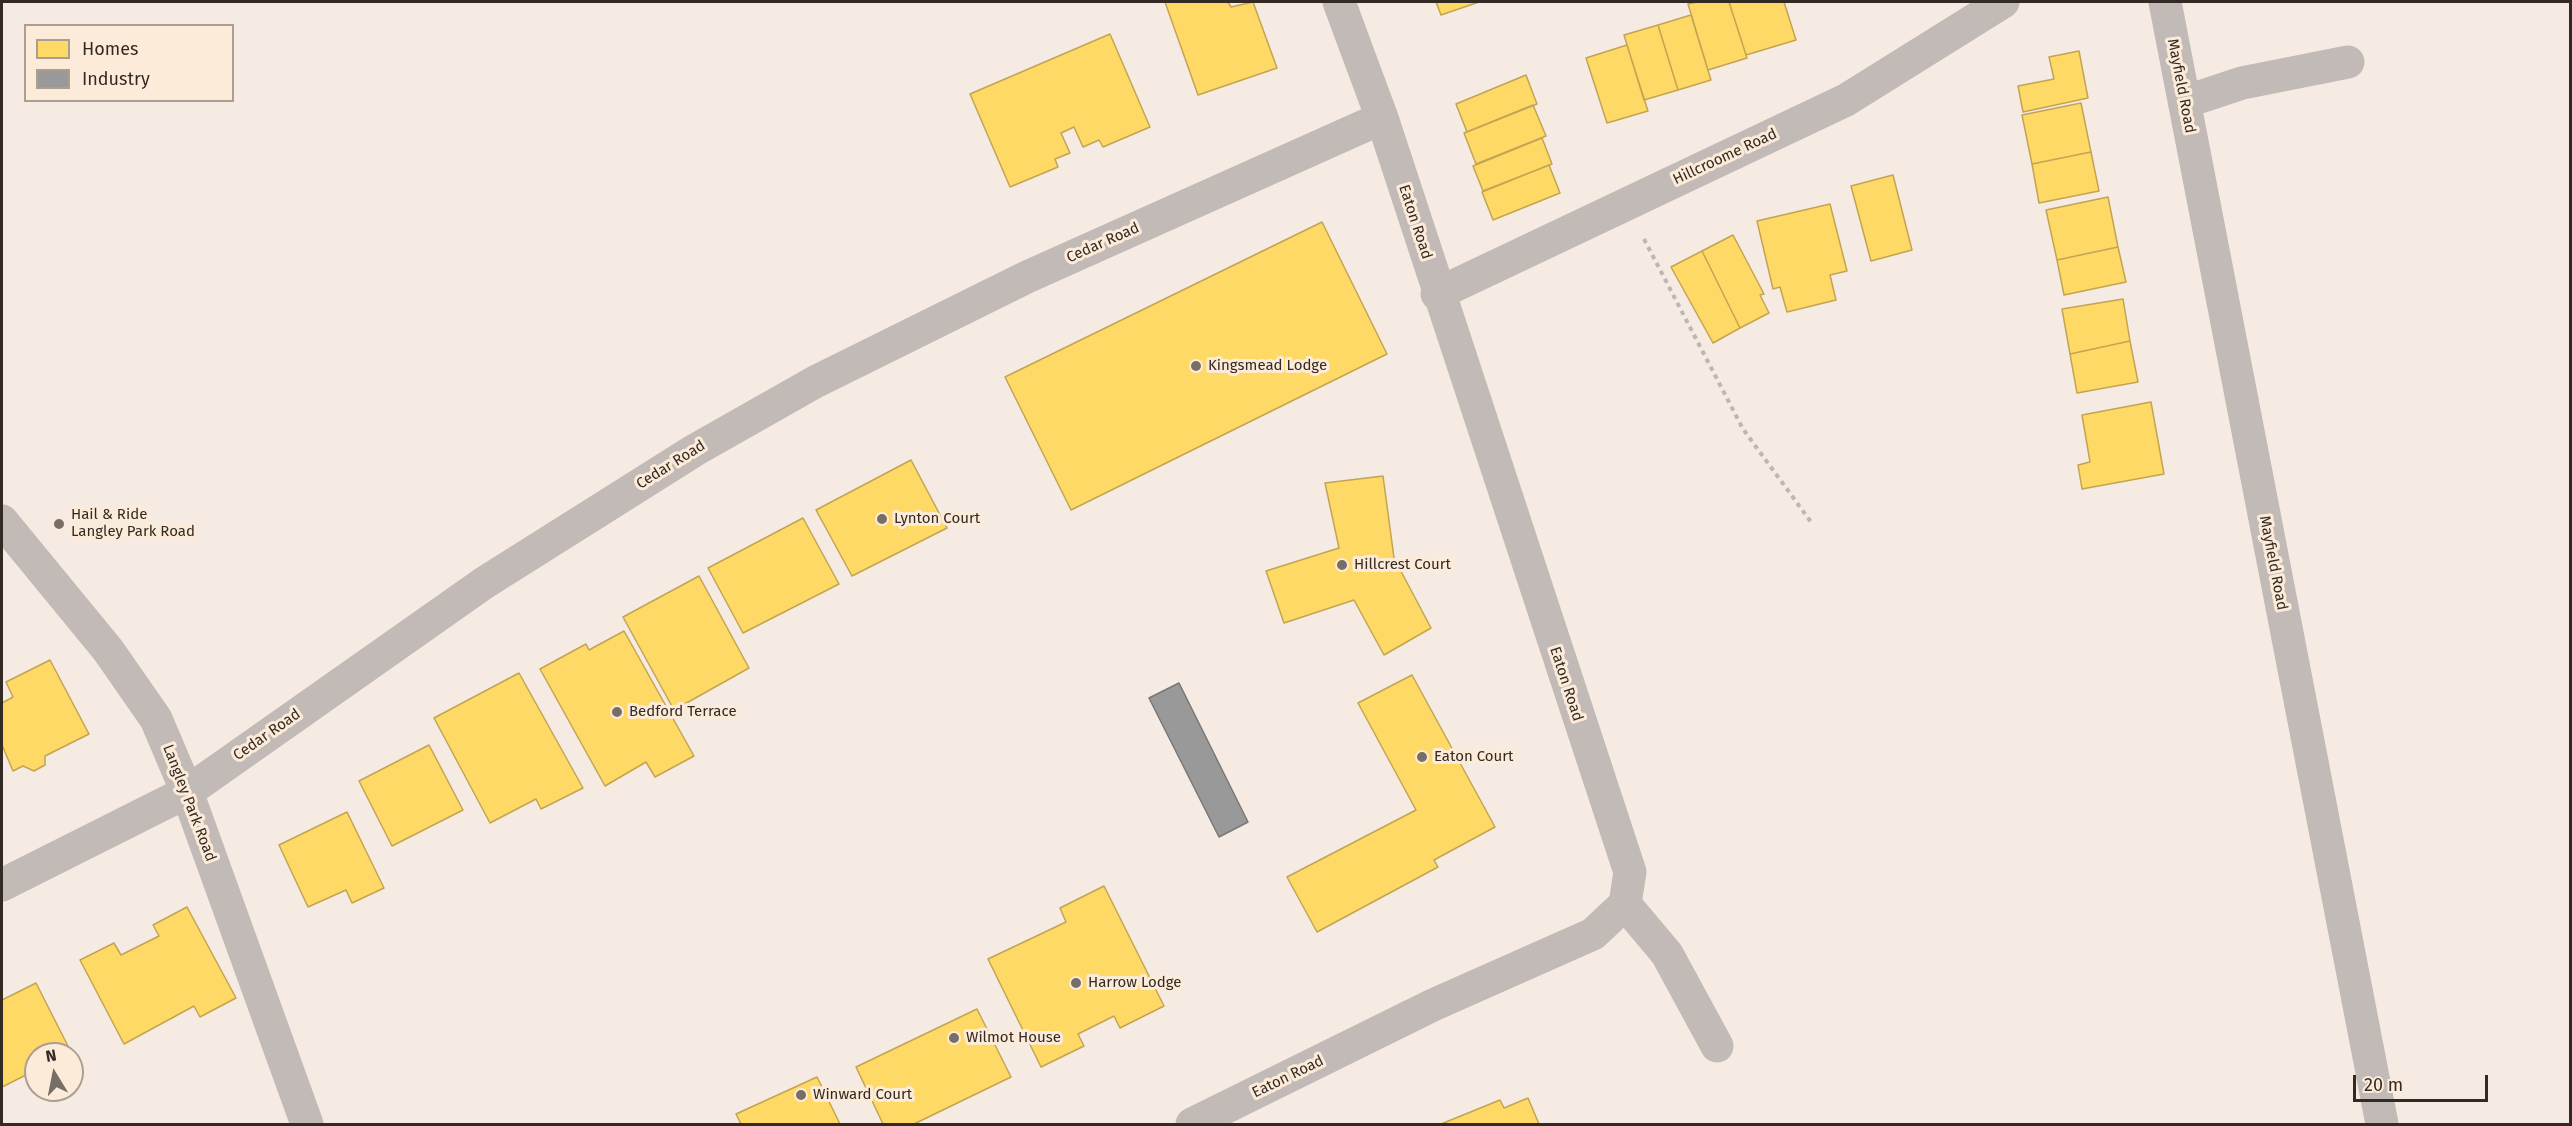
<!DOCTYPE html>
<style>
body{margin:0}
#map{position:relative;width:2572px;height:1126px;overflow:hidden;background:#f5ebe2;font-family:"Fira Sans",sans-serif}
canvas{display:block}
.frame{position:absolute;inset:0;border:3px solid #332a23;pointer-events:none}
.legend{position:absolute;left:24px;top:24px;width:210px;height:78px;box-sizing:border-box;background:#fdebda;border:2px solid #ac9e91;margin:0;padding:8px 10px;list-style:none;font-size:18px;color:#332a23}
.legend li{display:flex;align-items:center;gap:12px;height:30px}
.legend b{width:30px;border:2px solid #ac9e91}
.north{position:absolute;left:24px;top:1042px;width:60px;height:60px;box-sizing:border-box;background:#fdebda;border:2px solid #ac9e91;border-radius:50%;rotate:350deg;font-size:16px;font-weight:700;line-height:24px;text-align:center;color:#332a23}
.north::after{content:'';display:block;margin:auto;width:21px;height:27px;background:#776e66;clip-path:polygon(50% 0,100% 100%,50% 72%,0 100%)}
.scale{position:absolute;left:2353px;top:1075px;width:135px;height:27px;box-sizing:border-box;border:3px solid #332a23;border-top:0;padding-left:8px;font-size:18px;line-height:21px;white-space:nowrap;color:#332a23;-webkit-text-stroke:4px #fdebda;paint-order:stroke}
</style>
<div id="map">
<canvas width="2572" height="1126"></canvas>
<div class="frame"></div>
<ul class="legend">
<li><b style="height:16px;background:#ffd966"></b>Homes</li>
<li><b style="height:16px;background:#999"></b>Industry</li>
</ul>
<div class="north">N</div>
<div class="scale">20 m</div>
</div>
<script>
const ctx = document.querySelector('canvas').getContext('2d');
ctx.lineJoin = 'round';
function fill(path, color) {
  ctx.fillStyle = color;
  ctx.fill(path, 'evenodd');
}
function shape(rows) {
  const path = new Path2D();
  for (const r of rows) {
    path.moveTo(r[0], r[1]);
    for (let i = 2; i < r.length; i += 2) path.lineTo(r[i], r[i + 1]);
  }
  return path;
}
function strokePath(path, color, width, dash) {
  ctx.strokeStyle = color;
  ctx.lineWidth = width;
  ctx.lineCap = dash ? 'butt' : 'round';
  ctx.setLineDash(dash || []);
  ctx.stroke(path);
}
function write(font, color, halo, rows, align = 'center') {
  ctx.font = font + ' "Fira Sans",sans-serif';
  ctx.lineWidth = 6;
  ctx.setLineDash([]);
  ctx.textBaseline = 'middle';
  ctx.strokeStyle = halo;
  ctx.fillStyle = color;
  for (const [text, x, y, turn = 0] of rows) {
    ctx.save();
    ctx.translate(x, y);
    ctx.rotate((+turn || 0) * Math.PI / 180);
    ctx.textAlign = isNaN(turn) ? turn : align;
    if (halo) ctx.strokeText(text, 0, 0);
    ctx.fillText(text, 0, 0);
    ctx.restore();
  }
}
const homes = shape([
 [1165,2,1228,2,1231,7,1253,2,1277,68,1198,95,1165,2],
 [1436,2,1479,2,1441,15,1436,2],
 [1697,2,1729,2,1747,58,1708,70,1688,4,1697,2],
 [1729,2,1784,2,1796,40,1746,55,1729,2],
 [1691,15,1711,80,1678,90,1658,25,1691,15],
 [1658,25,1678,90,1644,100,1624,35,1658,25],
 [1110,34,1150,127,1103,147,1099,140,1083,147,1074,127,1061,133,1070,153,1055,159,1058,167,1010,187,970,94,1110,34],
 [1627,45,1648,111,1607,123,1586,58,1627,45],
 [2079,51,2088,98,2023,112,2018,86,2054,79,2049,57,2079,51],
 [1526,75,1537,104,1467,132,1456,104,1526,75],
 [2081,103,2091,152,2032,164,2022,115,2081,103],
 [1533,105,1546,136,1476,164,1464,133,1533,105],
 [1542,138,1552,164,1483,191,1473,166,1542,138],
 [2091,152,2099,191,2039,203,2032,164,2091,152],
 [1549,165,1560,193,1493,220,1482,192,1549,165],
 [1893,175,1912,250,1871,261,1851,186,1893,175],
 [2108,197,2118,247,2057,260,2046,210,2108,197],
 [1830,204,1847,271,1830,275,1836,300,1787,312,1780,287,1773,289,1757,221,1830,204],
 [1322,222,1387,354,1071,510,1005,377,1322,222],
 [1733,235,1764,294,1760,295,1769,313,1740,328,1702,251,1733,235],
 [2118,247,2126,282,2064,295,2057,260,2118,247],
 [1702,251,1740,328,1713,343,1671,267,1702,251],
 [2123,299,2130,341,2070,354,2062,309,2123,299],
 [2130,341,2138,382,2077,393,2070,354,2130,341],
 [2151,402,2164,474,2082,489,2078,465,2090,462,2082,415,2151,402],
 [911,460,947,528,852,576,816,510,911,460],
 [1383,476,1394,558,1431,628,1384,655,1354,600,1284,623,1266,571,1339,548,1325,483,1383,476],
 [803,518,839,584,743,633,708,568,803,518],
 [699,576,749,668,674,710,623,617,699,576],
 [624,631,694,756,655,777,646,762,605,786,540,669,586,644,589,650,624,631],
 [50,660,89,734,45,756,45,765,34,771,23,766,13,771,2,745,2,703,13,697,6,682,50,660],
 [519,673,583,788,541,809,536,799,490,823,434,718,519,673],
 [1412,675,1495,827,1434,860,1438,867,1317,932,1287,877,1416,810,1358,703,1412,675],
 [429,745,463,810,392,846,359,781,429,745],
 [347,812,384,888,352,903,346,890,308,907,279,845,347,812],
 [1104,886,1164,1006,1120,1028,1114,1016,1078,1034,1084,1046,1041,1067,988,959,1066,922,1060,908,1104,886],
 [187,907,236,998,200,1017,194,1006,124,1044,80,960,114,943,121,955,159,936,153,925,187,907],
 [36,983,71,1052,36,1054,36,1070,2,1087,2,1000,36,983],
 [977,1009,1011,1077,914,1124,883,1124,856,1067,977,1009],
 [817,1077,840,1124,741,1124,736,1114,817,1077],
 [1528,1098,1539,1124,1441,1124,1500,1100,1504,1108,1528,1098]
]);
fill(homes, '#ffd966');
strokePath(homes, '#c2a452', 1.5);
const industry = shape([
 [1179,683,1248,822,1219,837,1149,698,1179,683]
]);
fill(industry, '#999');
strokePath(industry, '#7a7876', 1.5);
strokePath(shape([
 [1644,239,1743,429,1811,522]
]), '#beb6b2', 4, [4.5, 4.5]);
strokePath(shape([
 [2165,2,2382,1124],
 [2185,102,2242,83,2348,62],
 [1437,294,1846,100,2003,2],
 [2,521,108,650,156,719,187,792,307,1124],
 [2,885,187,792,484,583,695,450,815,382,1027,277,1382,118],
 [1625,904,1667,954,1717,1046],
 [1192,1124,1433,1005,1593,934,1625,904,1630,872,1382,118,1339,2]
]), '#c2bab6', 33);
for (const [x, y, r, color] of [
 [1196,366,6,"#776e66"],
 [882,519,6,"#776e66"],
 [59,524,6,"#776e66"],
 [1342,565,6,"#776e66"],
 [617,712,6,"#776e66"],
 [1422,757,6,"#776e66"],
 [1076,983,6,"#776e66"],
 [954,1038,6,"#776e66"],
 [801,1095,6,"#776e66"]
]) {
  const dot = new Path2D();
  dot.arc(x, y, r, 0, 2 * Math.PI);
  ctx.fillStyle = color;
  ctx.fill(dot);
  strokePath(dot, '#fdebda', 2);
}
write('15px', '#332a23', '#fdebda', [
 ["Mayfield Road",2181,86,79],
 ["Hillcroome Road",1725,157,-25],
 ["Eaton Road",1415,222,72],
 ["Cedar Road",1103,243,-24],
 ["Cedar Road",671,465,-32],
 ["Mayfield Road",2273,563,79],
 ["Eaton Road",1566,684,72],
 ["Cedar Road",267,735,-35],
 ["Langley Park Road",189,803,69],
 ["Eaton Road",1288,1077,-26]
]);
write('15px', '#332a23', '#fdebda', [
 ["Kingsmead Lodge",1208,366],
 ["Hail & Ride",71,515],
 ["Langley Park Road",71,532],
 ["Lynton Court",894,519],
 ["Hillcrest Court",1354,565],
 ["Bedford Terrace",629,712],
 ["Eaton Court",1434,757],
 ["Harrow Lodge",1088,983],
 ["Wilmot House",966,1038],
 ["Winward Court",813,1095]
], 'left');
</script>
